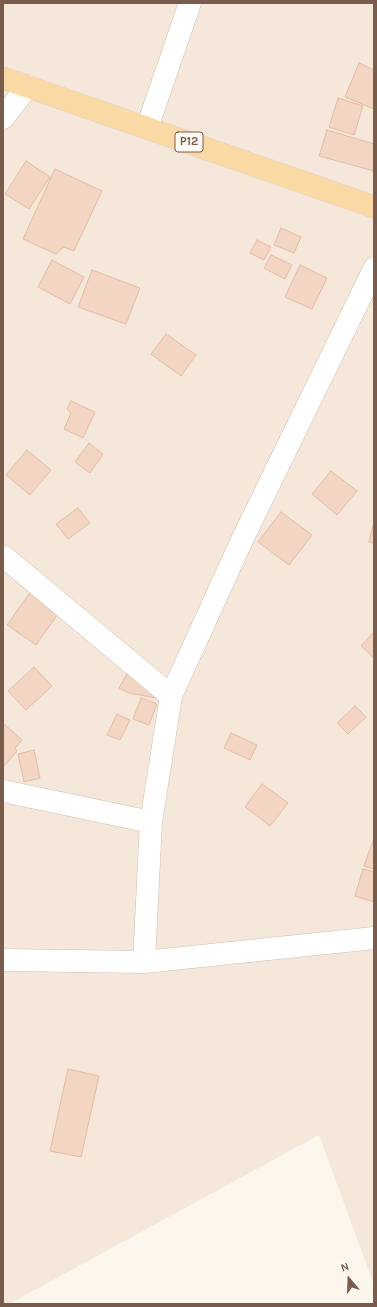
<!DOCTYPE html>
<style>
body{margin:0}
#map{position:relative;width:377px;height:1307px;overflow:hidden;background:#fdf6ec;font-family:Karla,sans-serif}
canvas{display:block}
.frame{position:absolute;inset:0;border:4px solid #7a5c4d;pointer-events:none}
.north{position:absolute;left:329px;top:1259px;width:40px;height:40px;-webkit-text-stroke:3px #fffaf3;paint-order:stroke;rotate:341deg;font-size:11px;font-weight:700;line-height:16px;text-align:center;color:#7a5c4d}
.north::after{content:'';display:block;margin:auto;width:14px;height:18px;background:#7a5c4d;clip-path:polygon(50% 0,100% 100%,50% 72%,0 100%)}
</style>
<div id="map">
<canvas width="377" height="1307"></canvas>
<div class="frame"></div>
<div class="north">N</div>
</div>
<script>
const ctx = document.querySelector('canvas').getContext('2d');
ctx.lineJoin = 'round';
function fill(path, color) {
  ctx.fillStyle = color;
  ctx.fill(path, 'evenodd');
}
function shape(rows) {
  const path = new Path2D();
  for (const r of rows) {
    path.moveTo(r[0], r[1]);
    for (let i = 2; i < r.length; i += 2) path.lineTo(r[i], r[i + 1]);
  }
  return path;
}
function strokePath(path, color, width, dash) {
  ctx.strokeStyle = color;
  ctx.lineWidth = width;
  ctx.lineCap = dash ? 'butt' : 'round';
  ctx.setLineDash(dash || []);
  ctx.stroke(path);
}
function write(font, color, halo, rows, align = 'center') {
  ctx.font = font + ' Karla,sans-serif';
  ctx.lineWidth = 3;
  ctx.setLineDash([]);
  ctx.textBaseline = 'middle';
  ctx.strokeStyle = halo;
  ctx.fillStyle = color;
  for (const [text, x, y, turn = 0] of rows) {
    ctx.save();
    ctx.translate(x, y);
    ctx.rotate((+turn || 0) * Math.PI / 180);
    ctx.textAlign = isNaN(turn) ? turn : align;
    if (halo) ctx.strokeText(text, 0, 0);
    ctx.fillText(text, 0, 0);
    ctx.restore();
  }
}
fill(shape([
 [3,3,374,3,374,1285,319,1135,9,1304,3,1304]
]), '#f5e8da');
const building = shape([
 [359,63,374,70,374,109,345,97,359,63],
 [338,98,363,106,354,135,329,127,338,98],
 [327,130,374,144,374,171,319,156,327,130],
 [26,161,50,177,29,209,5,194,26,161],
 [55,169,102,191,74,251,64,247,56,254,23,239,55,169],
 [281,228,301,237,294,253,274,245,281,228],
 [257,240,271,247,264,260,250,253,257,240],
 [271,255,292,265,285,279,264,268,271,255],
 [52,260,84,277,70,304,38,287,52,260],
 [300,265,327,278,312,309,285,297,300,265],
 [92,270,140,288,126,324,78,307,92,270],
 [166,334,196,355,181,376,151,354,166,334],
 [71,401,95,412,83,438,64,429,71,413,67,409,71,401],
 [89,443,103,454,90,473,75,462,89,443],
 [27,450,51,470,30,495,6,475,27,450],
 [331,471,357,491,337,515,312,494,331,471],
 [78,508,90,523,68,539,56,524,78,508],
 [281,512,312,535,289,565,258,542,281,512],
 [374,521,374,543,369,542,374,521],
 [31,591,60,611,36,645,7,625,31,591],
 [374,632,374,658,361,646,374,632],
 [34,667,52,686,26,710,8,691,34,667],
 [127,674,160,691,156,698,129,693,119,688,127,674],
 [141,698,157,704,149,725,133,719,141,698],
 [355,706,366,717,348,734,337,723,355,706],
 [117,714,130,720,120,740,107,735,117,714],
 [3,723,22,740,15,748,17,751,3,767,3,723],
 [231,733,257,745,250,760,224,748,231,733],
 [34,750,40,778,24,782,18,754,34,750],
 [262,784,288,803,270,826,245,807,262,784],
 [374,838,374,869,364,866,374,838],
 [363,869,374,872,374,902,355,896,363,869],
 [68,1069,99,1076,81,1157,50,1151,68,1069]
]);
fill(building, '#f3d5c3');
strokePath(building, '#e6bba3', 1);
const street = shape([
 [3,118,28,86],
 [147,128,190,3],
 [3,556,171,696],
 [3,791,151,822],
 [3,960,144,962,374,938],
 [144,962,151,822,171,696,242,540,374,269]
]);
const primary = shape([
 [3,78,374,207]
]);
strokePath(street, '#d1beb0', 23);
strokePath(primary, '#dad1cd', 23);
strokePath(street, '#fff', 22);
strokePath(primary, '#fbd9a5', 22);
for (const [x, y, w] of [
 [189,142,28]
]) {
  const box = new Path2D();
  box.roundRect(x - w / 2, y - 10, w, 20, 3);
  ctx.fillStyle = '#fffaf3';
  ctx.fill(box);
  strokePath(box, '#7a5c4d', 1);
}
write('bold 12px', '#7a5c4d', null, [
 ["P12",189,142]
]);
</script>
